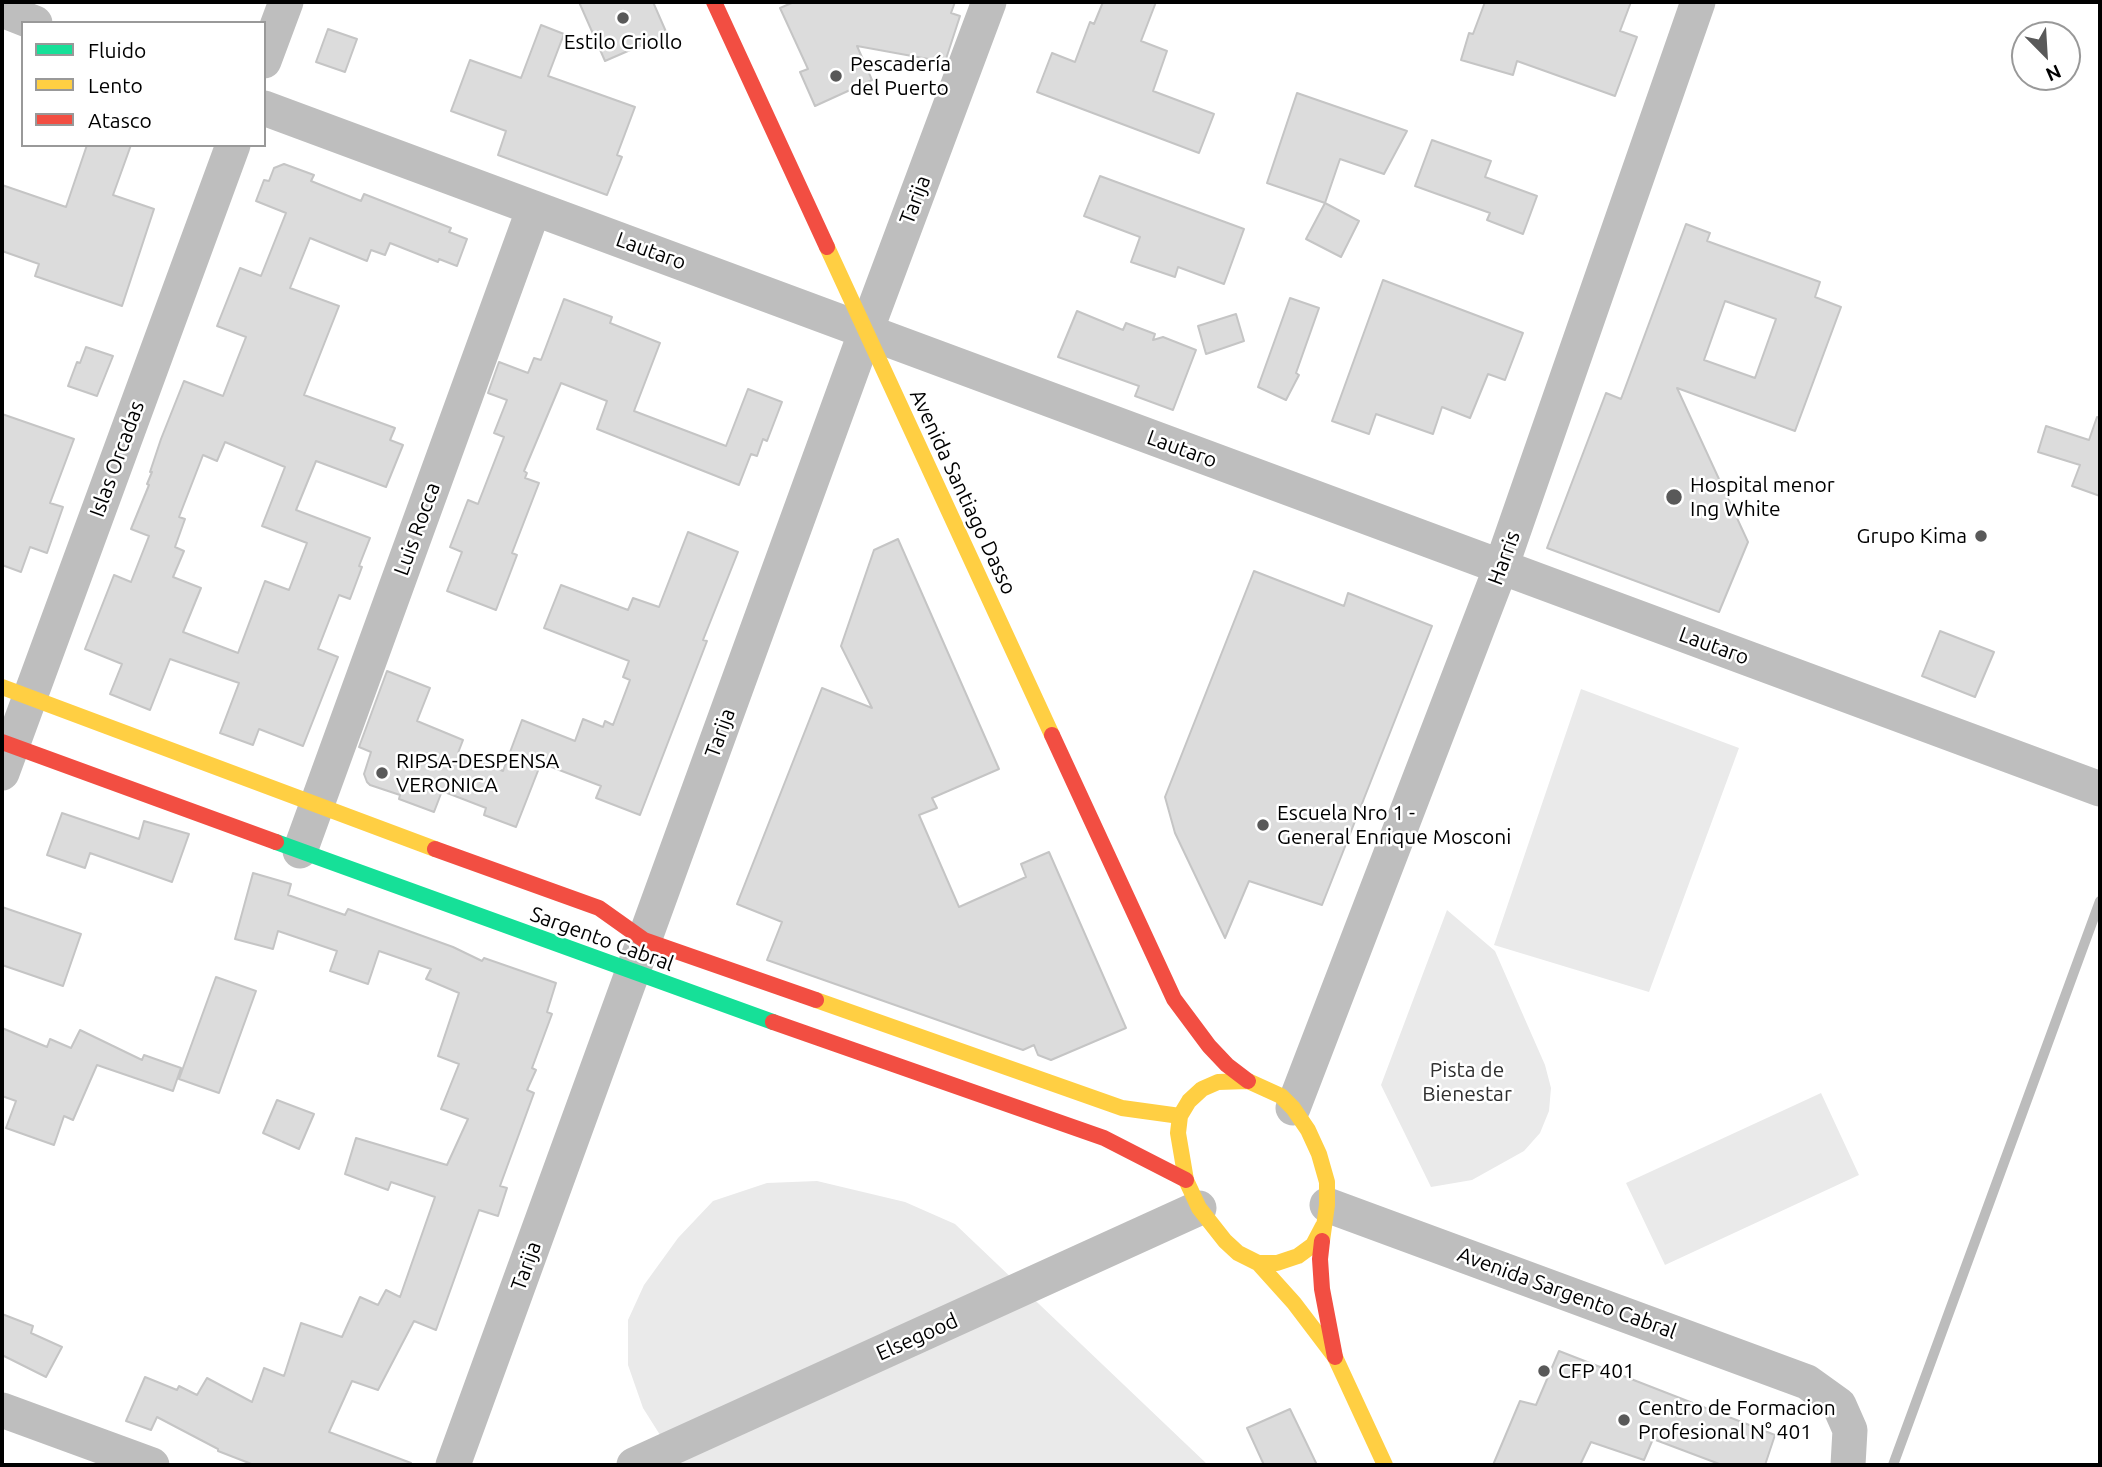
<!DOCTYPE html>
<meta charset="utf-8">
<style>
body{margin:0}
#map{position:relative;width:2102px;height:1467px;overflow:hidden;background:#fff;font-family:Ubuntu,sans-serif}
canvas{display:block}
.frame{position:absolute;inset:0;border:4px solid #000;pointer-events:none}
.legend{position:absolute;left:21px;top:21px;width:245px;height:126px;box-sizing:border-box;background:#fff;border:2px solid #999;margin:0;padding:9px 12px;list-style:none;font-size:21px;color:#000}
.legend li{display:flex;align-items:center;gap:14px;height:35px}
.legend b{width:35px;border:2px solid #999}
.north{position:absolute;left:2011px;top:21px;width:70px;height:70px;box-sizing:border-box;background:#fff;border:2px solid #999;border-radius:50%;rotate:156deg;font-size:19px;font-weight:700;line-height:28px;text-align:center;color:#000}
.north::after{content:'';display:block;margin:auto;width:24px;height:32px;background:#595959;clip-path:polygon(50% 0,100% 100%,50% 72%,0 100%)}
</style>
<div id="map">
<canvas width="2102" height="1467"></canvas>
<div class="frame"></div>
<ul class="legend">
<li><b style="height:9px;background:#16e098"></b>Fluido</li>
<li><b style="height:9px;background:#ffcf43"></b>Lento</li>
<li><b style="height:9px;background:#f24e42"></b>Atasco</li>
</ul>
<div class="north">N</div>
</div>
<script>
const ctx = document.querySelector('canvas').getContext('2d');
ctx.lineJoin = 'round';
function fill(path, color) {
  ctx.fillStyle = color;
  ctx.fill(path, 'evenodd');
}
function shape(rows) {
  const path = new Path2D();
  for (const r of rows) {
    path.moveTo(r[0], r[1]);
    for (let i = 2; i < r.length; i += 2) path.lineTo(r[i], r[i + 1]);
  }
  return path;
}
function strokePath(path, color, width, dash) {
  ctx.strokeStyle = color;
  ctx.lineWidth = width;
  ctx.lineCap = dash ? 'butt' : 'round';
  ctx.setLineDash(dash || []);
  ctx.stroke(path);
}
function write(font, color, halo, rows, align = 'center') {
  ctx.font = font + ' Ubuntu,sans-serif';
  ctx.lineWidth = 5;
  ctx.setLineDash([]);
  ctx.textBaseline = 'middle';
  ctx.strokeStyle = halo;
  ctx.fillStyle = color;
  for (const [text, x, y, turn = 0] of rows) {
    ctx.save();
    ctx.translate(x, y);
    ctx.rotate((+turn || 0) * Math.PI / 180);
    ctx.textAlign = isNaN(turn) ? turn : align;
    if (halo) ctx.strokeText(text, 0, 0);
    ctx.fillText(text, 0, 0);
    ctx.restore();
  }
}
fill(shape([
 [1581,689,1739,748,1649,992,1494,945],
 [1447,910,1495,951,1545,1065,1551,1088,1549,1111,1540,1133,1524,1151,1472,1180,1431,1187,1381,1085],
 [1821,1093,1859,1175,1665,1265,1626,1183],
 [817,1181,905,1202,955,1224,1208,1465,679,1465,643,1408,628,1365,628,1320,644,1285,678,1238,713,1201,767,1183]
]), '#eaeaea');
strokePath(shape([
 [1893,1465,2100,901]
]), '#bcbcbc', 10);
const building = shape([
 [579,2,653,2,667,34,605,61,579,2],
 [794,2,955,2,951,13,960,16,945,62,857,46,872,80,815,106,800,72,808,69,780,8,794,2],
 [1103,2,1156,2,1141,41,1167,51,1153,91,1214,114,1199,153,1037,92,1052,53,1075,62,1090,22,1094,24,1103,2],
 [1485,2,1631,2,1620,31,1637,37,1615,96,1517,61,1513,75,1461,60,1469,33,1473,34,1485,2],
 [541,25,564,34,548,76,635,107,617,155,622,157,607,195,498,155,506,131,451,111,470,60,521,78,541,25],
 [328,29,357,39,345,72,316,62,328,29],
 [1297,93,1407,131,1384,174,1340,159,1325,203,1267,183,1297,93],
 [1432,140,1491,161,1485,177,1537,196,1523,234,1487,220,1490,213,1415,186,1432,140],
 [87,145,131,145,113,195,154,209,122,306,35,276,39,264,2,251,2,185,66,207,87,145],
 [284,164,314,175,311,181,361,201,364,194,451,228,449,232,467,239,457,266,439,259,438,262,390,243,385,255,371,250,367,261,310,238,290,288,339,306,304,395,395,428,390,440,403,445,386,487,316,461,296,510,370,538,359,566,362,567,350,599,339,595,318,649,338,657,303,746,259,729,253,745,220,733,239,683,170,659,150,710,110,694,122,664,85,649,114,575,131,582,149,536,131,529,149,485,147,484,152,472,150,472,161,439,184,381,223,396,246,337,217,326,240,268,261,276,286,213,256,201,264,180,269,181,274,168,284,164],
 [225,442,285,467,262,526,307,543,289,590,265,581,238,653,183,632,201,588,173,577,184,551,175,547,185,519,179,517,203,455,217,461,225,442],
 [1100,176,1244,229,1224,284,1178,267,1175,277,1131,262,1140,237,1084,216,1100,176],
 [1325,203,1359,221,1341,257,1306,239,1325,203],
 [1686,224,1710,233,1707,241,1820,282,1815,297,1841,307,1795,431,1677,388,1748,542,1719,612,1547,548,1606,393,1621,399,1686,224],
 [1725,301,1776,319,1755,378,1704,360,1725,301],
 [1383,280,1523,333,1505,380,1488,374,1470,418,1442,407,1433,434,1376,414,1369,434,1332,421,1383,280],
 [1290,298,1319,308,1296,373,1299,375,1286,400,1258,387,1290,298],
 [564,299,612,317,610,323,660,343,634,411,726,446,748,389,782,402,767,441,763,439,757,456,751,454,739,485,597,429,607,401,561,383,524,471,527,473,525,478,539,483,512,553,517,555,496,610,447,591,462,552,450,547,468,500,478,504,504,437,494,433,507,400,488,393,499,362,528,373,534,358,541,360,564,299],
 [1077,311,1123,330,1126,323,1155,334,1153,340,1163,337,1196,350,1173,410,1135,396,1139,386,1058,357,1077,311],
 [1236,314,1244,341,1206,354,1198,326,1236,314],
 [86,347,113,356,97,396,68,386,77,362,80,363,86,347],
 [2,414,74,439,50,503,63,507,47,553,30,547,21,572,2,565,2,414],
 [2097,417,2100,418,2100,496,2072,486,2080,465,2038,452,2046,426,2089,440,2097,417],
 [688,532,738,552,703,640,707,641,640,815,596,798,601,786,541,763,516,827,484,815,486,808,442,791,434,812,399,799,400,795,370,785,367,782,364,774,371,752,359,747,387,671,430,688,417,721,463,740,458,753,503,771,522,720,575,741,583,719,603,727,605,721,613,725,630,680,623,677,629,661,544,628,561,585,628,610,633,598,659,607,688,532],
 [898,539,999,769,932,798,937,808,919,815,959,907,1026,877,1021,864,1049,852,1126,1028,1051,1060,1038,1055,1034,1045,1023,1050,767,960,782,922,737,904,822,688,872,708,841,646,874,550,898,539],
 [1254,571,1344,606,1348,593,1432,626,1322,905,1249,881,1225,938,1175,833,1165,797,1254,571],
 [1940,631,1994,652,1975,697,1922,676,1940,631],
 [62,813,139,839,144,821,189,834,172,882,90,853,85,868,47,855,62,813],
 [253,873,291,884,288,895,345,915,348,909,453,947,482,961,484,958,556,983,547,1012,552,1014,532,1068,536,1070,527,1090,534,1093,500,1186,507,1188,498,1216,479,1210,436,1330,414,1321,378,1390,352,1381,329,1432,411,1463,410,1465,254,1465,218,1451,218,1449,157,1417,151,1430,126,1421,145,1377,177,1390,179,1386,197,1395,207,1378,252,1402,264,1368,284,1376,301,1323,342,1337,360,1297,378,1305,386,1290,400,1297,435,1197,391,1182,388,1190,345,1174,356,1138,447,1165,468,1119,441,1109,459,1064,438,1056,459,993,426,979,431,969,379,951,368,984,330,971,337,951,278,931,273,949,235,939,253,873],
 [2,907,81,934,63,986,2,965,2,907],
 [216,977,256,991,219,1093,179,1079,216,977],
 [2,1028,47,1047,50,1039,71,1048,80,1030,142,1060,144,1055,181,1068,173,1091,97,1065,73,1120,64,1116,54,1145,6,1128,16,1101,2,1096,2,1028],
 [277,1100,314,1114,299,1149,263,1133,277,1100],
 [2,1314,33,1326,31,1333,62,1347,46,1377,2,1355,2,1314],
 [1559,1351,1775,1435,1765,1465,1722,1465,1653,1439,1644,1460,1591,1442,1580,1465,1493,1465,1520,1401,1536,1405,1559,1351],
 [1290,1409,1317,1465,1264,1465,1247,1428,1290,1409]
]);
fill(building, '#dcdcdc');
strokePath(building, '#c5c5c5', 2);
strokePath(shape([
 [2,10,35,23],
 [264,61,286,2],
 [264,108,2100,789],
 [2,773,233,145],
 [300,851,534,208],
 [1293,1108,1501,567,1698,2],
 [1327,1205,1807,1382,1839,1405,1850,1430,1848,1465],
 [2,1410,152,1465],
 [453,1465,866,331,989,2],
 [634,1465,1199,1208]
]), '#bebebe', 35);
strokePath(shape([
 [276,842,773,1022]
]), '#16e098', 16);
strokePath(shape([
 [827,247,1052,735],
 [2,687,435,849],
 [816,1000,1122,1108,1180,1116],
 [1322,1241,1327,1205,1327,1182,1319,1154,1308,1130,1293,1108,1281,1096,1248,1081,1218,1082,1202,1089,1189,1101,1180,1116,1178,1133,1186,1180,1199,1208,1225,1241,1238,1253,1258,1263,1277,1263,1298,1256,1313,1245,1323,1226],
 [1258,1263,1294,1303,1335,1357,1385,1465]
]), '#ffcf43', 16);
strokePath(shape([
 [714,2,827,247],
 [1052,735,1174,999,1209,1046,1227,1065,1248,1081],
 [2,742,276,842],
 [435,849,599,908,644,940,816,1000],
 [773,1022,1104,1138,1186,1180],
 [1322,1241,1320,1259,1322,1289,1335,1357]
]), '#f24e42', 16);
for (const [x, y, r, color] of [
 [623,18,7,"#595959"],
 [836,76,7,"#595959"],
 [1674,497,9,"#595959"],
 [1981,536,7,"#595959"],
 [382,773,7,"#595959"],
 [1263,825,7,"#595959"],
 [1544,1371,7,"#595959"],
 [1624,1420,7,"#595959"]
]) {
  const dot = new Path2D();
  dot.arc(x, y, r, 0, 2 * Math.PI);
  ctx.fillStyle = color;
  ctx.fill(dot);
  strokePath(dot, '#fff', 2.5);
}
write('21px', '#000', '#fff', [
 ["Estilo Criollo",623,42,"center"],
 ["Pescadería",850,64],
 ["del Puerto",850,88],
 ["Hospital menor",1690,485],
 ["Ing White",1690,509],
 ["Grupo Kima",1967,536,"right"],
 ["RIPSA-DESPENSA",396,761],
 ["VERONICA",396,785],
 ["Escuela Nro 1 -",1277,813],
 ["General Enrique Mosconi",1277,837],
 ["CFP 401",1558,1371],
 ["Centro de Formacion",1638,1408],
 ["Profesional N° 401",1638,1432]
], 'left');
write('21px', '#000', '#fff', [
 ["Tarija",915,200,-69],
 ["Lautaro",651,251,20],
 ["Lautaro",1182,449,20],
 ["Islas Orcadas",117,459,-70],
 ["Avenida Santiago Dasso",963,492,65],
 ["Luis Rocca",417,529,-70],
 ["Harris",1504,558,-70],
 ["Lautaro",1714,646,20],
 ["Tarija",720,733,-70],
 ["Sargento Cabral",602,939,20],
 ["Tarija",526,1266,-70],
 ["Avenida Sargento Cabral",1567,1293,20],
 ["Elsegood",917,1337,-24]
]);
write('21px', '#2f2f2f', '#fff', [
 ["Pista de",1467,1070],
 ["Bienestar",1467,1094]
]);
</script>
